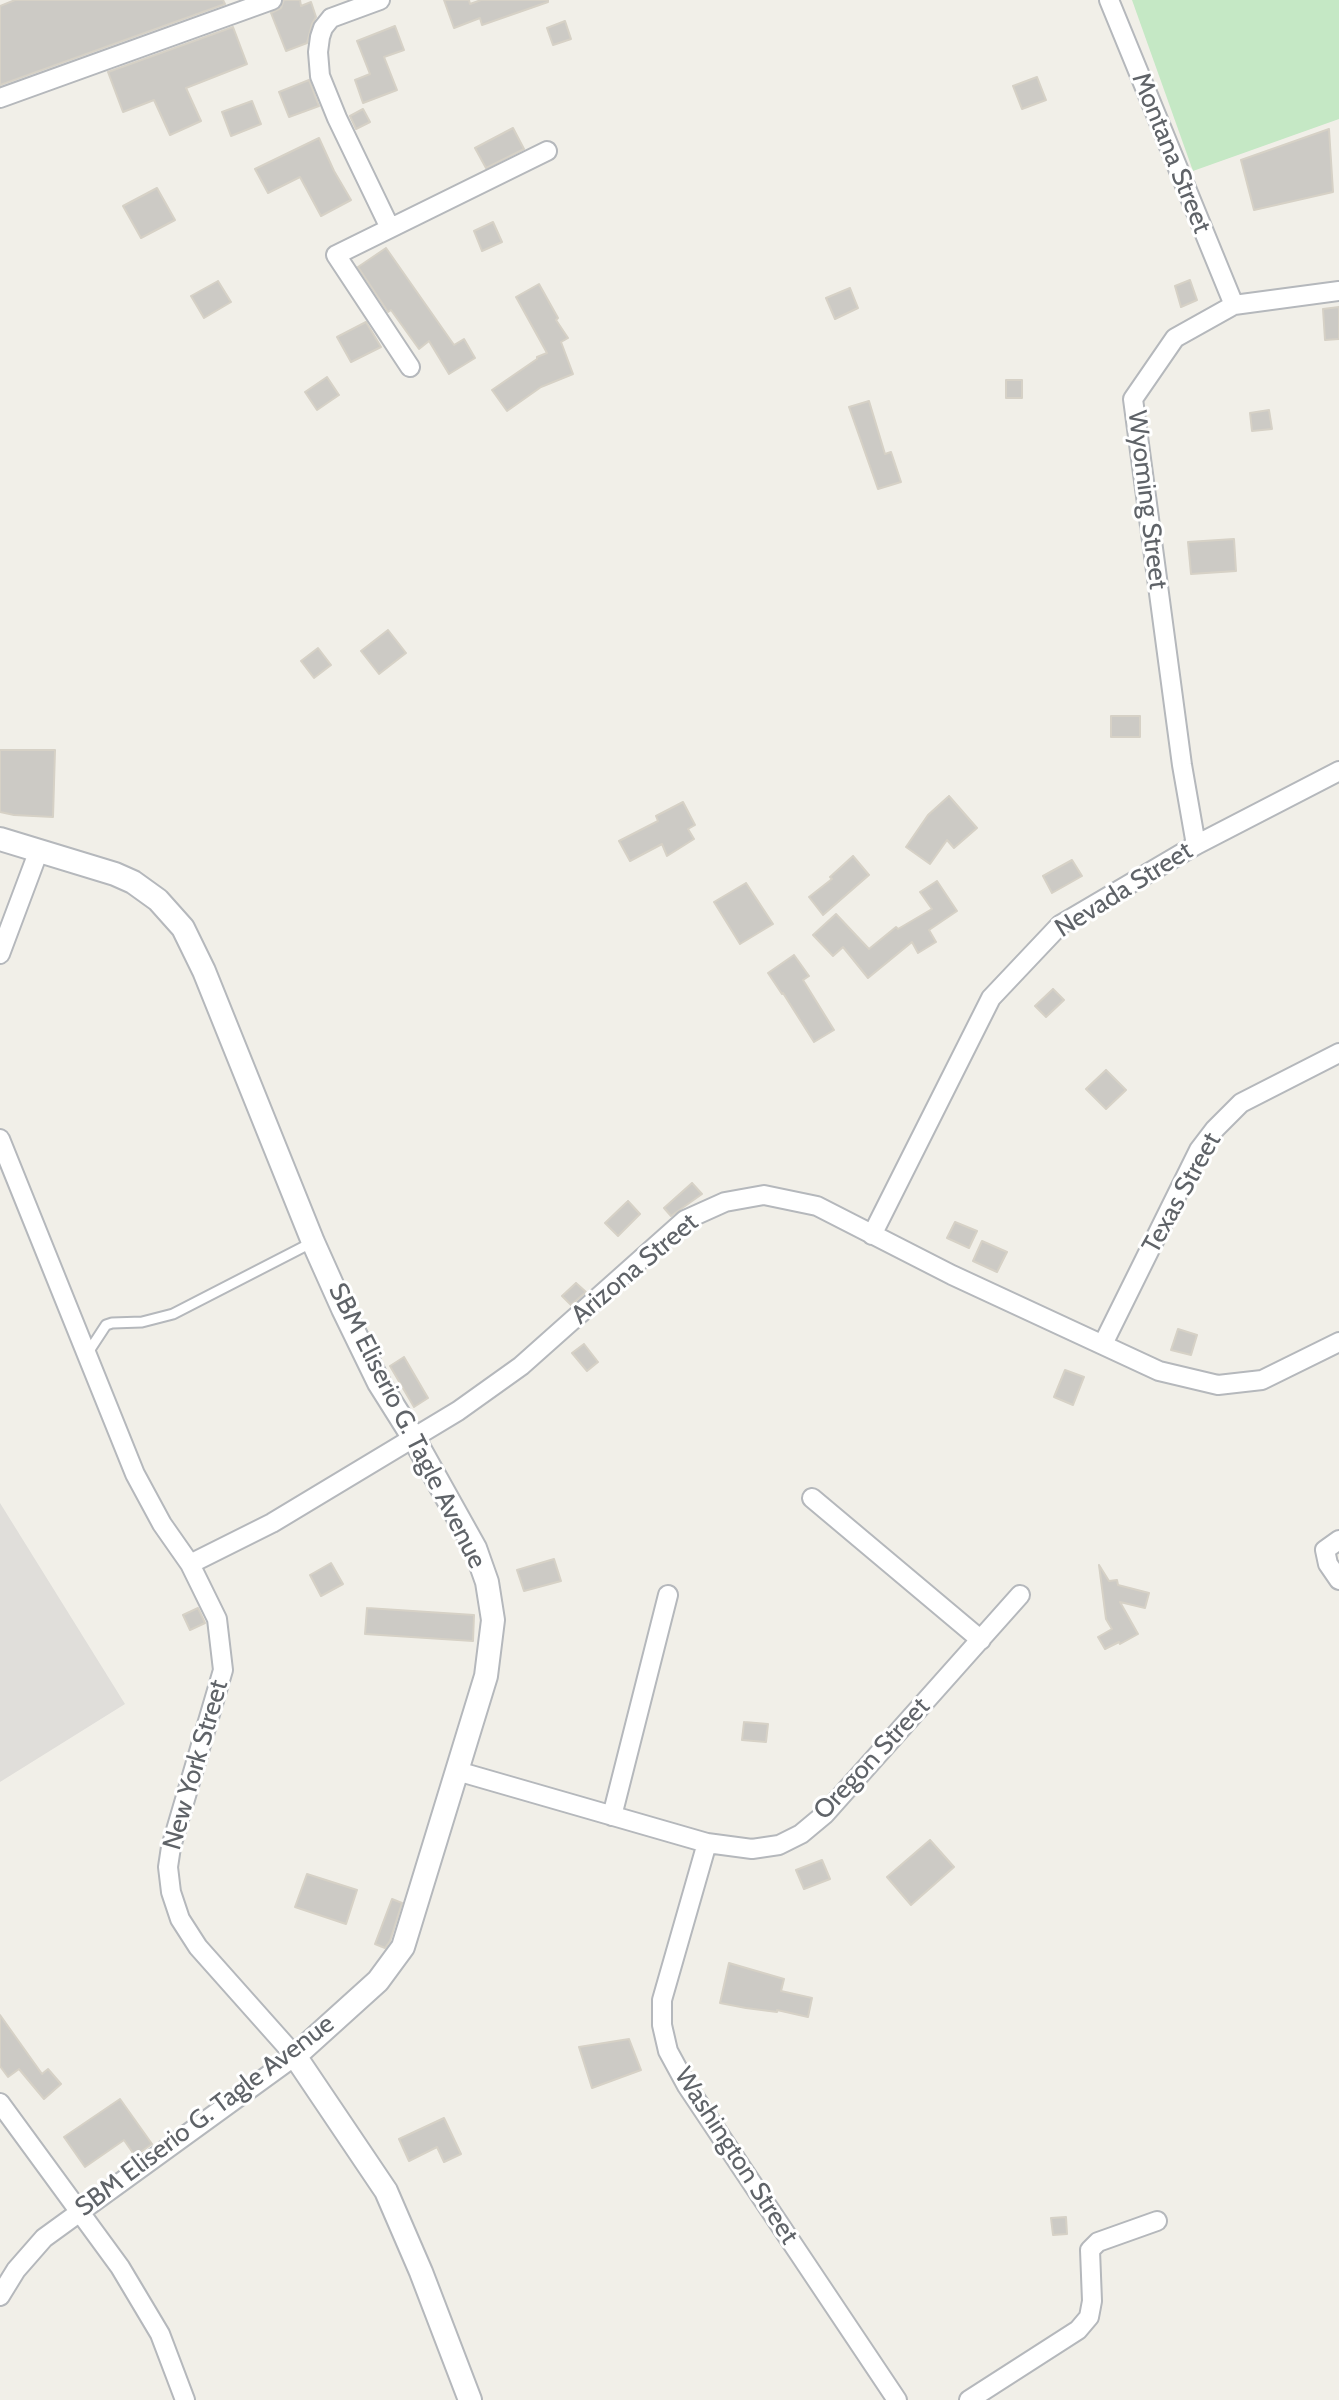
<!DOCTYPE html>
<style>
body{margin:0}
canvas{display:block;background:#f1efe8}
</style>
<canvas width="1339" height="2400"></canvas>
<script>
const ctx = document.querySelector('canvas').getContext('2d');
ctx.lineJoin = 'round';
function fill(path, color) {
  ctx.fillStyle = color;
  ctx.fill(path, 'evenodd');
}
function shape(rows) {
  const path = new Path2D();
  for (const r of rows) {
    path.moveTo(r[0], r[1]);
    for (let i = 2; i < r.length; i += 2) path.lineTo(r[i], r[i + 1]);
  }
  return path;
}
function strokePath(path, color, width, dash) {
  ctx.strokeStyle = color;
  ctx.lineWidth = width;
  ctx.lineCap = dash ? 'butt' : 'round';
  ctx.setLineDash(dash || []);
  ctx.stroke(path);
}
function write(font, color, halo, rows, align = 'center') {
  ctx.font = font + ' Cabin,sans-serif';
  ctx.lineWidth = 6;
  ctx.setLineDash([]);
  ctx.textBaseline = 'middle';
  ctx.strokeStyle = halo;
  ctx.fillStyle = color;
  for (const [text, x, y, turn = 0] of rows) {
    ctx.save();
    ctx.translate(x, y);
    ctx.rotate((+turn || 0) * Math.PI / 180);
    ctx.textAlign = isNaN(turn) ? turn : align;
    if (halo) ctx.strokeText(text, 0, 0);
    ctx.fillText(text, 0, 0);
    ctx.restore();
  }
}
fill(shape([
 [0,1503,125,1704,0,1782]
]), '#e0deda');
fill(shape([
 [1132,0,1339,0,1339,119,1193,171]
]), '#c5e8c5');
const building = shape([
 [15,0,223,0,225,4,0,85,0,6,15,0],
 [284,0,300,0,301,6,311,2,316,17,312,24,307,43,286,51,271,13,281,8,284,0],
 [444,0,469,0,470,4,481,0,548,0,548,2,482,25,480,18,454,28,444,0],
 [565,21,571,39,553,45,547,28,565,21],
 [395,26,404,50,384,57,397,90,363,103,355,80,370,74,357,41,395,26],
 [233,27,247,64,186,88,201,121,170,135,154,100,123,112,108,72,233,27],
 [1037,77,1046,100,1022,109,1013,86,1037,77],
 [309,80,319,106,289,117,279,92,309,80],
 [252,101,261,124,231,136,222,112,252,101],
 [363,109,370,122,356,129,350,116,363,109],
 [513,128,524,149,486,168,475,148,513,128],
 [1329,129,1333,192,1254,210,1241,160,1329,129],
 [319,138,334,171,351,200,321,216,300,177,268,193,255,169,319,138],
 [157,188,175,220,141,238,123,206,157,188],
 [493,222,502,242,482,251,474,231,493,222],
 [386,248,454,345,464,339,475,358,449,374,429,341,419,349,391,310,388,312,358,267,386,248],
 [1190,280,1197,300,1181,307,1175,286,1190,280],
 [218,281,231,302,204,318,191,296,218,281],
 [539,284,558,318,556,320,568,338,561,342,573,374,541,387,507,411,492,390,537,359,537,357,547,353,516,297,539,284],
 [850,288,858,308,835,319,826,298,850,288],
 [1339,307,1339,339,1325,340,1323,309,1339,307],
 [366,322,381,347,351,362,337,337,366,322],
 [327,377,339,395,317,410,305,392,327,377],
 [1006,380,1022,380,1022,398,1006,398,1006,380],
 [869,401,885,454,891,452,901,482,878,489,849,407,869,401],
 [1269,410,1272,429,1252,431,1250,413,1269,410],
 [1234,539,1236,571,1191,574,1188,542,1234,539],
 [388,630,406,653,379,674,361,651,388,630],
 [318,648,331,665,314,678,301,661,318,648],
 [1111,716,1140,716,1140,737,1111,737,1111,716],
 [0,750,55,750,53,817,14,815,0,812,0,750],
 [949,796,977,828,954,848,947,840,930,864,906,847,928,815,949,796],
 [683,802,695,825,688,829,694,839,667,856,662,844,630,861,619,841,658,821,656,816,683,802],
 [853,856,869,875,823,915,809,897,832,879,830,877,853,856],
 [1072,860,1082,876,1052,893,1043,876,1072,860],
 [937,881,957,911,929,930,936,942,918,953,912,942,868,978,843,947,833,956,813,935,836,914,869,949,896,927,898,929,932,909,920,892,937,881],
 [746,883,773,924,740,944,714,902,746,883],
 [794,955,809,976,803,980,834,1030,814,1042,783,993,782,994,768,973,794,955],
 [1053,989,1064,1000,1046,1017,1035,1006,1053,989],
 [1106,1070,1126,1090,1106,1109,1086,1089,1106,1070],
 [692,1183,702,1194,671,1216,664,1208,692,1183],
 [628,1201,640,1214,618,1236,605,1223,628,1201],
 [955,1222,977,1231,969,1248,947,1238,955,1222],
 [982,1241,1007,1252,997,1272,973,1261,982,1241],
 [576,1283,586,1292,571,1305,562,1296,576,1283],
 [1178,1329,1197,1335,1191,1355,1171,1350,1178,1329],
 [584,1344,598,1362,587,1371,572,1353,584,1344],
 [404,1357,428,1398,414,1407,390,1366,404,1357],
 [1065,1370,1084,1377,1073,1405,1054,1397,1065,1370],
 [554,1559,561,1581,524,1591,517,1570,554,1559],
 [331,1563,343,1584,321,1596,310,1575,331,1563],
 [1099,1565,1109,1581,1117,1580,1118,1585,1149,1593,1145,1608,1120,1602,1138,1634,1120,1644,1119,1642,1105,1649,1098,1637,1112,1629,1106,1619,1099,1565],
 [198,1608,205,1623,190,1630,183,1615,198,1608],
 [367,1608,474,1615,473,1641,365,1634,367,1608],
 [744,1722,768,1724,766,1742,742,1740,744,1722],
 [930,1840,954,1867,911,1905,887,1877,930,1840],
 [822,1860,830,1879,804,1889,796,1870,822,1860],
 [307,1874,357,1890,346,1924,295,1907,307,1874],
 [392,1899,402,1903,390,1941,385,1948,375,1944,392,1899],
 [729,1963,784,1979,781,1991,812,1998,808,2017,777,2010,777,2012,746,2008,720,2003,729,1963],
 [0,2015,42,2074,48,2069,61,2084,44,2099,19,2069,8,2077,0,2066,0,2015],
 [629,2039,641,2070,592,2088,579,2047,629,2039],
 [120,2099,152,2144,135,2156,124,2140,85,2167,64,2137,120,2099],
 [444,2118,461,2154,444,2162,437,2147,409,2161,399,2139,444,2118],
 [1066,2217,1067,2234,1053,2235,1051,2218,1066,2217]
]);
fill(building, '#cccac5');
strokePath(building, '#d6d1c6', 2);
const service = shape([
 [87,1354,106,1325,112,1323,142,1322,173,1314,313,1242]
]);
const minor = shape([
 [1109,0,1234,305],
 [331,18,323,28,320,37,318,52,320,76,337,118,390,228],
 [331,18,380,0],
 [0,98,272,0],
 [410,367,336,255,547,151],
 [1196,845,1182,765,1133,399,1175,338,1234,305,1339,291],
 [0,954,39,850],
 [0,1139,135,1474,162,1524,190,1564,217,1619,223,1670,171,1847,168,1867,171,1892,180,1919,198,1947,295,2056,44,2238,16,2270,0,2296],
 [872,1235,991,998,1060,925,1196,845,1339,771],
 [1103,1344,1199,1150,1215,1129,1241,1103,1339,1053],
 [812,1498,981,1640],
 [1339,1540,1325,1550,1328,1564,1339,1580],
 [190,1564,272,1523,458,1411,521,1366,685,1220,725,1202,764,1195,817,1206,952,1275,1159,1371,1218,1385,1262,1380,1339,1342],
 [457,1771,707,1843,752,1849,779,1845,801,1834,825,1814,1020,1595],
 [612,1816,668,1595],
 [707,1843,662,2000,662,2025,668,2051,687,2086,897,2400],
 [0,2103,120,2267,160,2334,185,2400],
 [969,2400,1078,2330,1089,2317,1092,2301,1090,2250,1098,2242,1157,2221]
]);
const tertiary = shape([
 [0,839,115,874,133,882,158,900,183,928,204,971,313,1242,343,1309,379,1383,413,1437,475,1548,487,1582,493,1620,486,1676,403,1947,378,1981,295,2056,386,2191,421,2272,470,2400]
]);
strokePath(service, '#b5b8bc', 13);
strokePath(minor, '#b5b8bc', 22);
strokePath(tertiary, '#b5b8bc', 26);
strokePath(service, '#fff', 9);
strokePath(minor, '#fff', 18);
strokePath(tertiary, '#fff', 22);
write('26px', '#5f6368', '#fff', [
 ["Montana Street",1171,153,68],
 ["Wyoming Street",1147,500,83],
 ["Nevada Street",1124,890,-32],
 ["Texas Street",1182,1193,-61],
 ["Arizona Street",635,1269,-40],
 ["SBM Eliserio G. Tagle Avenue",407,1426,63],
 ["Oregon Street",872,1759,-47],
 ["New York Street",196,1765,-74],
 ["SBM Eliserio G. Tagle Avenue",205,2116,-37],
 ["Washington Street",736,2156,57]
]);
</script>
